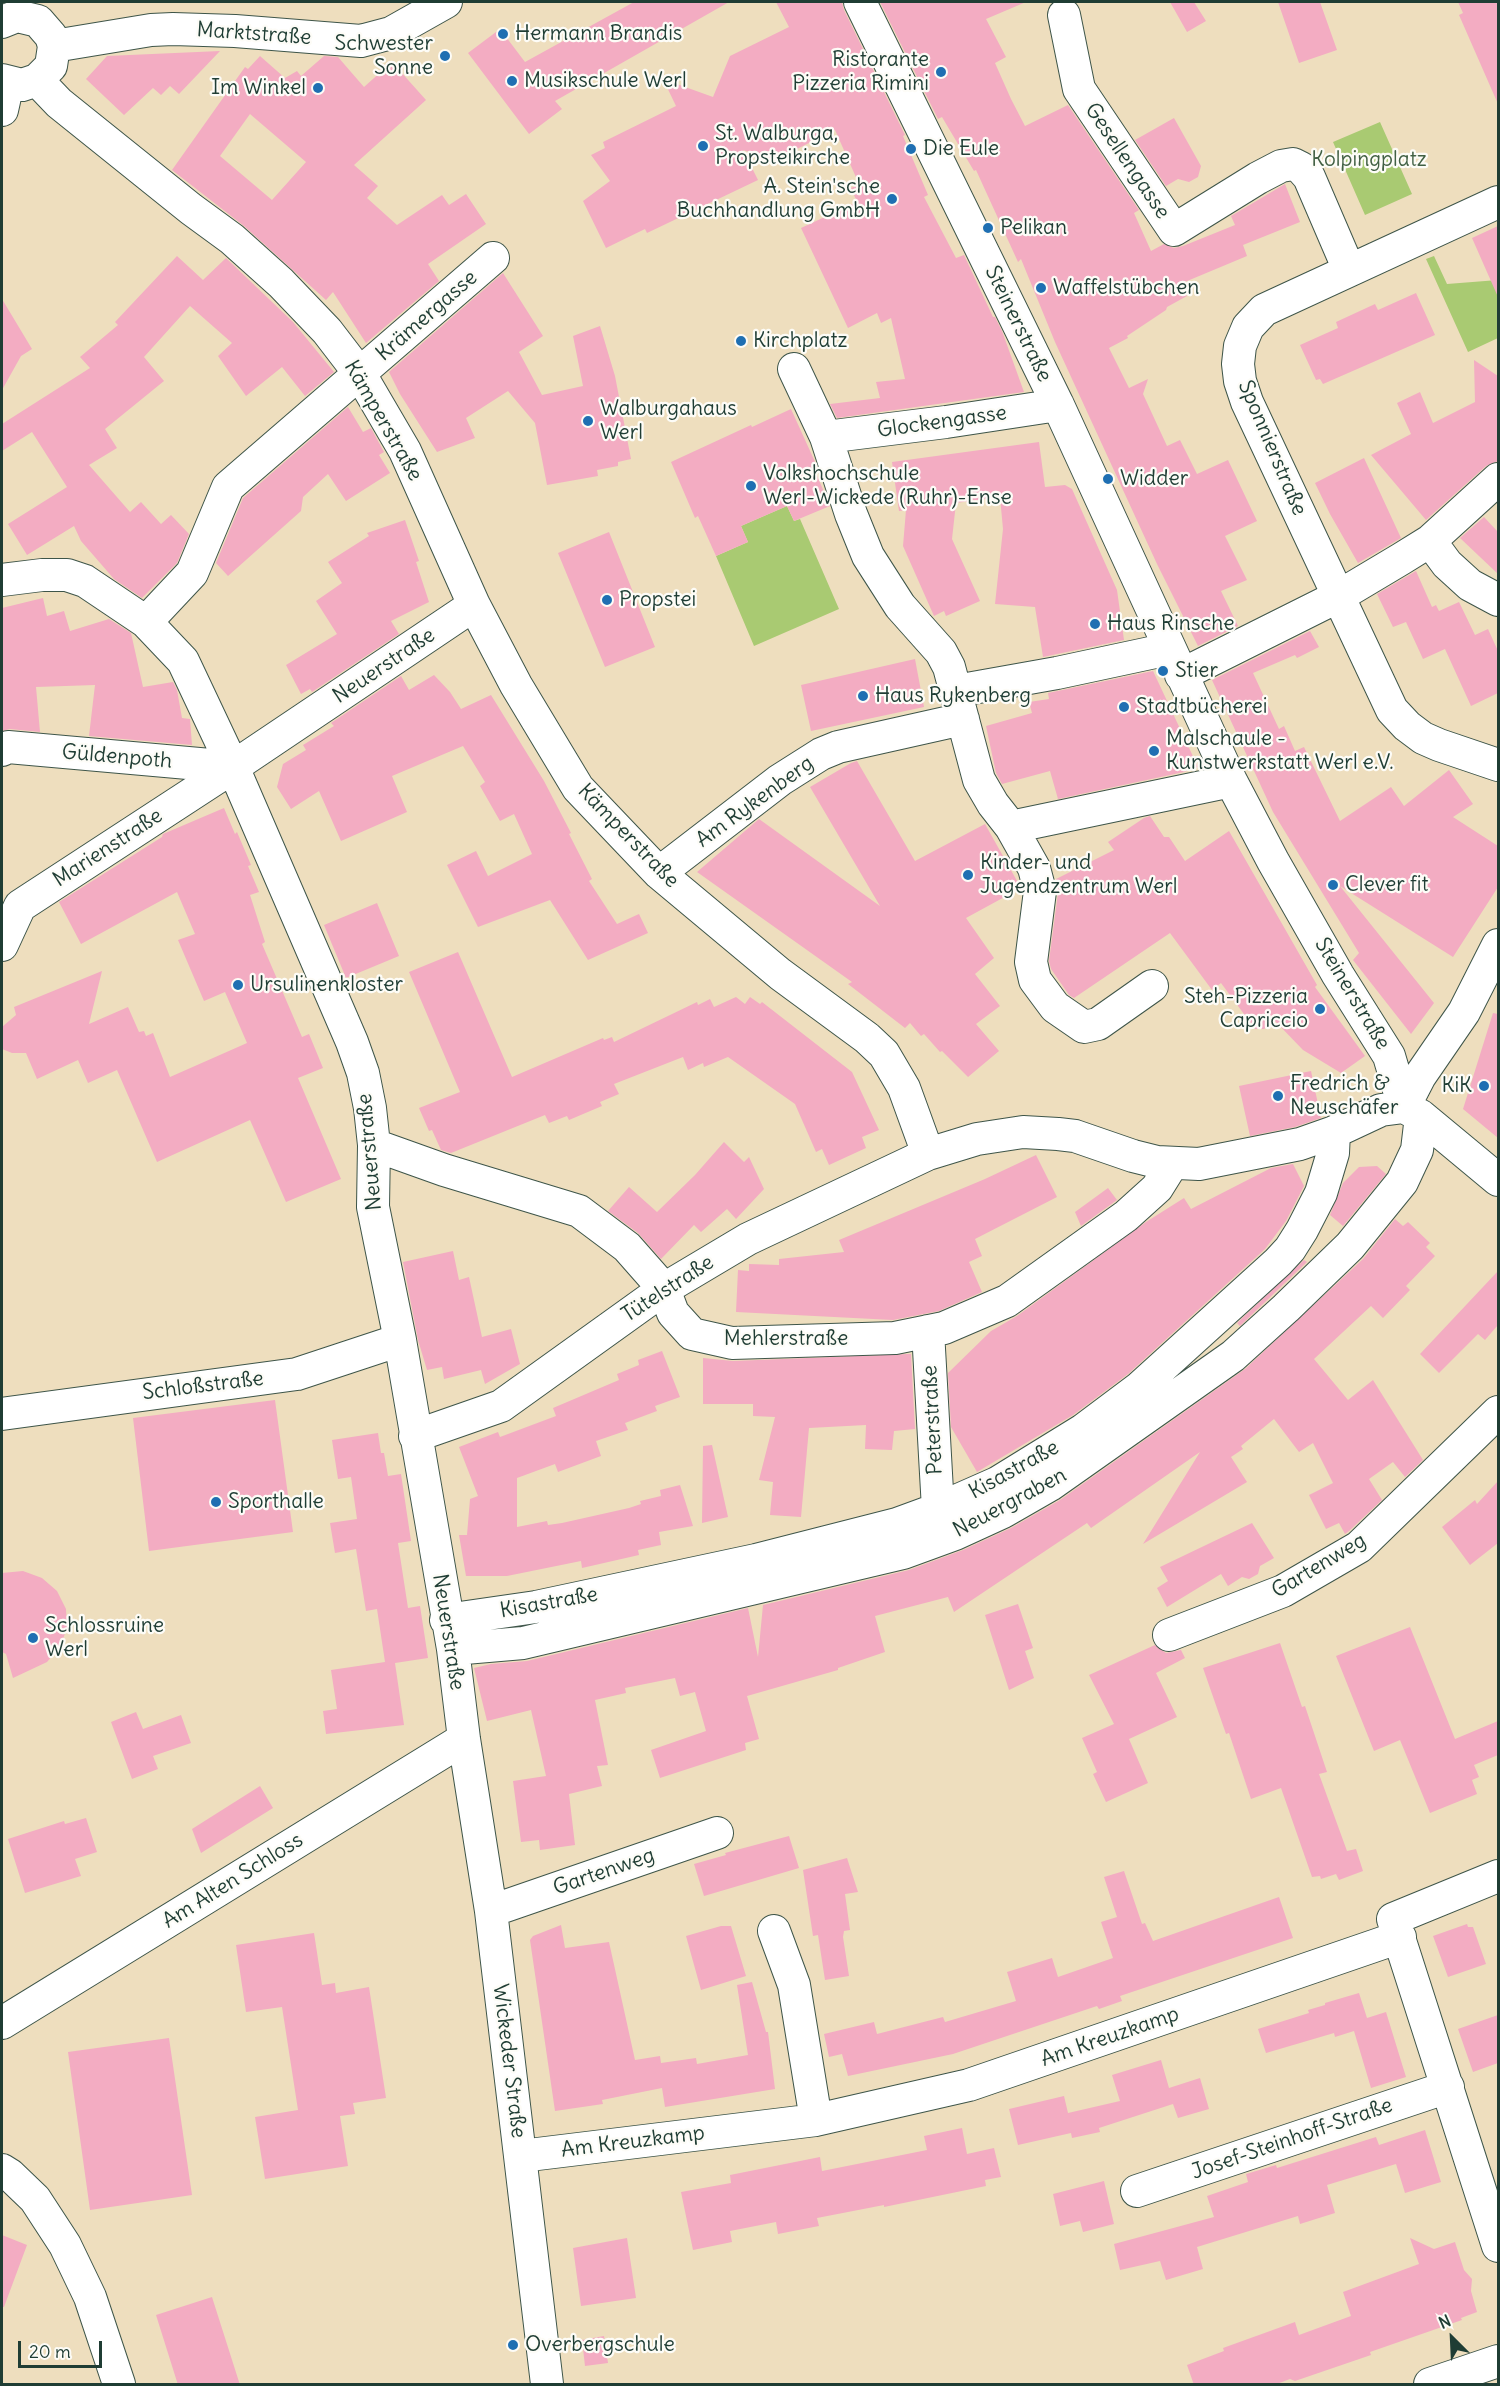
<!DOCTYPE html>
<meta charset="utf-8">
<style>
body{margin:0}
#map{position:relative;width:1500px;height:2386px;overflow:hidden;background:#eedebe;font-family:Delius,sans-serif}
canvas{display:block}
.frame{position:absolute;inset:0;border:3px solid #1f3d34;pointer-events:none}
.north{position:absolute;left:1422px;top:2308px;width:60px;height:60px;-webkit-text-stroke:4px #fdfcf7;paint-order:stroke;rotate:336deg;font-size:16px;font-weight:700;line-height:24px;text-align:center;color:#1f3d34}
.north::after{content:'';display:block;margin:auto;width:21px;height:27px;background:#1f3d34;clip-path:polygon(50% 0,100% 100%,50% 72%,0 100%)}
.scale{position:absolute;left:18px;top:2341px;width:84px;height:27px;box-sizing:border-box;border:3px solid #1f3d34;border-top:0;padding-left:8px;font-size:18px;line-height:21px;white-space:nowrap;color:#1f3d34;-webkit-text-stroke:4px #fdfcf7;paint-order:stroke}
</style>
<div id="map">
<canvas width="1500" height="2386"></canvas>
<div class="frame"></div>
<div class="north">N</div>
<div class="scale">20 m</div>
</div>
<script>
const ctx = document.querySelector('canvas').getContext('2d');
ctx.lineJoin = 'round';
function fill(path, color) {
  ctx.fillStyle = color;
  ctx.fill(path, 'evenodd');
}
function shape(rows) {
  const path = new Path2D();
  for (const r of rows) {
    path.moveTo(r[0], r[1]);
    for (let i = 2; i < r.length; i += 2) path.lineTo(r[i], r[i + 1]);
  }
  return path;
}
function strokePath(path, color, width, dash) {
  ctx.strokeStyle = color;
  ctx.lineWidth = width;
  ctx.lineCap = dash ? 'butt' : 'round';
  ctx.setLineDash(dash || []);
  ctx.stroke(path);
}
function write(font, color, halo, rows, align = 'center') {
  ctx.font = font + ' Delius,sans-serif';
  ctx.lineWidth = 4.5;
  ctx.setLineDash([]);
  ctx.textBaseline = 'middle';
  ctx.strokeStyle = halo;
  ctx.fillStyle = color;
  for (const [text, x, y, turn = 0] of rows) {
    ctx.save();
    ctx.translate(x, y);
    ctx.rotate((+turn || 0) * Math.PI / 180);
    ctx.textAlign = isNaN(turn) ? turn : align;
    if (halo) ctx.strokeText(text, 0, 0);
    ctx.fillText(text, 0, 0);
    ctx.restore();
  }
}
fill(shape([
 [1380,122,1412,194,1365,215,1333,142],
 [1434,256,1447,284,1498,280,1498,338,1468,352,1426,259],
 [787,506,794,521,800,519,839,609,754,646,716,556,748,542,741,526]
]), '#a9ca72');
fill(shape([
 [634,2,729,2,555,101,562,109,529,134,468,53,500,29,525,62],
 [776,2,842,2,844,10,905,135,903,136,928,195,924,197,956,258,964,255,993,317,995,317,1002,331,1024,392,837,418,830,404,880,398,876,382,905,379,891,318,881,323,877,313,848,328,801,228,857,202,851,188,859,184,835,130,791,152,787,165,743,150,758,180,647,233,645,229,606,248,583,201,610,181,591,155,605,148,603,142,676,106,663,79,713,97,730,56,789,27],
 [880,2,1026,2,986,19,1006,57,995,63,1011,99,1025,126,1068,105,1139,210,1134,213,1151,251,1164,244,1174,248,1183,246,1235,225,1231,216,1285,184,1300,222,1243,245,1247,256,1180,284,1187,296,1167,307,1166,310,1127,336,1128,338,1109,348,1129,388,1148,379,1143,394,1167,446,1180,440,1197,474,1228,460,1257,521,1225,536,1247,580,1221,591,1238,626,1198,646,1157,564,1055,342,1021,259,1018,262,976,170,974,171,942,117,938,119],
 [1170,2,1194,2,1206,21,1187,32],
 [1278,2,1320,2,1337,50,1299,63],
 [1458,2,1498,2,1498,104,1459,15,1463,13],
 [220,51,179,94,170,86,161,95,153,88,124,115,86,79,107,56],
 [260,56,285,78,297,71,301,76,324,56,338,57,364,87,392,62,426,100,354,165,378,186,367,198,397,225,442,195,449,205,466,194,486,224,428,264,439,281,366,343,333,292,326,300,244,226,172,170,245,67,248,69],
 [250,114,306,162,272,200,220,156],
 [1174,118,1201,166,1198,177,1189,182,1178,179,1166,186,1135,140],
 [1498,226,1498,297,1472,238],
 [177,256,203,280,226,258,293,322,334,372,305,396,282,367,246,396,218,356,232,343,190,306,144,357,164,381,105,429,117,448,89,465,130,512,141,502,161,524,171,515,189,534,177,563,142,598,114,579,81,541,74,526,27,555,8,524,67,487,32,432,2,451,2,424,90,368,80,357,118,325,115,322],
 [503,273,543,336,519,352,542,395,583,386,573,336,600,326,615,376,631,459,618,462,618,466,597,470,598,476,547,485,535,423,508,391,466,418,475,438,437,452,400,394,389,372],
 [1416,293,1435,335,1323,384,1320,379,1316,380,1300,345,1338,328,1336,322,1375,304,1378,310],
 [2,299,32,349,21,356,2,390],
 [1474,360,1498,376,1498,461,1486,466,1426,520,1371,455,1411,434,1397,403,1420,392,1433,423,1475,402],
 [348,407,363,432,371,428,384,452,379,455,390,473,346,501,328,474,303,497,301,511,228,576,216,563,243,498],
 [791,409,816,464,813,466,830,506,794,521,787,506,741,526,748,542,716,556,698,516,695,518,671,462,751,425,752,427],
 [1039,442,1045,487,1065,485,1072,489,1117,590,1124,640,1043,657,1035,607,995,604,1003,529,1000,497,956,503,952,539,980,601,946,616,944,611,934,616,903,546,906,510,899,511,892,462],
 [1364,458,1401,538,1358,563,1330,514,1315,483],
 [1484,517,1498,532,1498,574,1460,538],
 [405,520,419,561,416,562,429,602,391,621,399,634,312,692,310,689,301,694,286,665,337,634,316,601,342,583,328,562,369,536,367,533],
 [609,532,655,647,605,667,558,553],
 [1416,571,1432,607,1436,605,1439,611,1459,602,1475,635,1488,629,1498,651,1498,693,1471,706,1445,649,1423,659,1406,622,1393,627,1377,594],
 [43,598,47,616,64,611,70,631,109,619,131,633,143,687,173,682,177,690,182,718,190,719,192,745,89,736,95,685,36,687,40,732,10,729,2,731,2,608],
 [1310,631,1319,647,1297,658,1295,655,1253,673,1279,729,1284,726,1295,751,1304,747,1340,821,1391,787,1404,806,1449,770,1473,804,1453,817,1498,846,1498,887,1453,957,1340,886,1434,1003,1411,1034,1353,960,1359,953,1273,812,1212,680],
 [915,659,924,707,811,731,801,685],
 [1153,671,1198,767,1184,772,1058,799,1050,771,1002,784,996,773,986,726,1032,713,1029,702,1049,699,1048,693],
 [434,675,450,692,461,709,491,695,544,781,571,833,569,834,592,879,589,881,617,924,639,914,648,933,588,960,550,900,478,927,447,865,476,851,488,876,532,854,514,814,500,821,480,786,485,782,463,746,392,776,407,812,341,841,319,791,291,809,277,787,283,764,306,750,303,745,334,726,331,723,401,676,409,690],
 [857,761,915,861,985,824,1021,888,966,918,994,958,975,974,1000,1006,976,1024,999,1051,968,1077,942,1051,940,1052,924,1034,921,1036,910,1023,905,1028,848,984,852,982,697,872,759,819,880,906,810,787,851,763],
 [224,808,235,834,237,832,251,865,248,866,259,892,250,895,265,942,262,944,302,1037,309,1034,323,1068,298,1078,341,1179,286,1202,250,1120,157,1162,117,1070,88,1083,78,1060,37,1079,26,1053,12,1053,2,1049,2,1027,16,1015,14,1007,102,971,89,1024,128,1007,139,1032,144,1031,146,1036,153,1033,170,1077,247,1043,225,992,204,1001,178,940,195,934,177,892,81,944,59,902,162,837,163,834],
 [1150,816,1164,837,1169,837,1185,861,1229,831,1317,985,1315,987,1365,1056,1341,1073,1303,1050,1275,1021,1264,1029,1255,1029,1221,983,1212,990,1170,933,1074,998,1069,995,1051,969,1049,961,1058,893,1056,879,1114,850,1108,842,1144,818],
 [377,903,399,956,346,978,324,925],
 [458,952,512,1077,603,1038,604,1040,612,1037,614,1042,697,1002,698,1005,710,999,714,1007,736,997,745,1004,750,997,760,1004,762,1002,852,1072,879,1130,862,1137,866,1148,829,1165,822,1149,816,1152,795,1104,728,1057,704,1067,703,1063,688,1070,683,1057,614,1084,619,1094,600,1102,602,1106,569,1120,567,1116,549,1123,545,1115,451,1153,441,1150,432,1130,429,1131,419,1108,460,1092,409,972],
 [1493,1013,1498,1014,1498,1138,1463,1109],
 [1311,1071,1321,1118,1295,1127,1250,1136,1239,1086],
 [724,1142,744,1162,749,1157,764,1189,736,1219,727,1209,701,1232,694,1225,661,1259,638,1233,608,1211,629,1187,657,1212,695,1175],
 [1036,1155,1057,1197,975,1239,982,1256,969,1262,982,1292,939,1311,893,1320,736,1312,738,1270,749,1271,749,1264,779,1265,779,1259,844,1252,839,1240,985,1179],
 [1293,1164,1304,1186,1286,1221,1265,1249,1128,1374,1073,1415,977,1472,951,1427,948,1373,991,1331,1017,1316,1146,1222,1184,1198,1191,1209,1271,1168],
 [1377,1166,1386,1174,1343,1226,1330,1215,1343,1183,1359,1167],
 [1108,1188,1117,1200,1081,1226,1075,1212],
 [1395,1219,1403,1226,1408,1222,1430,1243,1426,1247,1435,1256,1406,1286,1410,1290,1383,1318,1371,1306,1314,1359,1348,1400,1373,1380,1423,1460,1405,1477,1393,1462,1369,1479,1382,1500,1349,1531,1345,1534,1339,1523,1326,1529,1309,1495,1333,1483,1313,1443,1299,1452,1274,1419,1241,1446,1243,1449,1231,1457,1247,1482,1143,1544,1200,1452,1091,1528,1087,1523,954,1612,948,1597,875,1616,885,1652,838,1668,838,1670,747,1696,759,1739,745,1743,746,1750,660,1778,651,1750,706,1731,695,1692,680,1696,675,1678,625,1688,626,1693,595,1700,608,1765,597,1766,602,1786,569,1794,575,1845,540,1850,539,1840,521,1842,513,1781,546,1776,531,1710,487,1721,474,1668,491,1664,527,1661,748,1608,758,1657,763,1605,909,1570,963,1550,1011,1528,1060,1500,1245,1369,1363,1259],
 [453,1251,459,1280,469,1277,482,1337,511,1329,520,1364,485,1384,481,1370,444,1379,442,1367,427,1370,418,1340,403,1262],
 [1304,1260,1307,1262,1240,1326,1237,1323],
 [1498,1271,1498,1325,1485,1340,1478,1334,1439,1373,1420,1354],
 [662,1351,680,1397,655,1406,657,1411,625,1423,628,1430,596,1441,601,1456,558,1472,555,1464,517,1478,517,1527,547,1521,548,1525,562,1523,629,1508,641,1504,640,1501,661,1496,660,1490,680,1485,693,1526,659,1532,661,1545,638,1550,639,1555,582,1568,581,1561,507,1576,466,1576,459,1535,467,1535,470,1499,478,1496,459,1447,498,1432,500,1437,556,1416,553,1408,619,1380,617,1374,639,1365,638,1360],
 [907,1354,911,1354,915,1429,894,1431,892,1450,865,1449,866,1425,809,1428,801,1517,770,1515,773,1482,759,1480,775,1417,753,1416,753,1404,703,1404,703,1358,733,1361],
 [275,1400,293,1532,149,1551,133,1418],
 [378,1433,381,1453,384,1453,388,1476,401,1474,411,1541,398,1543,408,1608,420,1606,428,1658,395,1663,404,1725,326,1734,323,1711,337,1709,331,1670,385,1662,377,1609,366,1611,356,1549,335,1553,330,1523,357,1519,351,1477,338,1479,332,1440],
 [712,1445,728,1517,702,1523,703,1446],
 [1498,1481,1498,1543,1470,1565,1442,1527,1475,1500,1477,1504],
 [1252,1523,1274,1558,1260,1566,1258,1574,1249,1579,1242,1577,1228,1586,1221,1574,1167,1607,1157,1588,1168,1581,1160,1567],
 [23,1571,42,1578,57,1591,66,1609,67,1628,60,1647,47,1662,13,1678,6,1654,2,1652,2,1573],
 [1018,1604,1033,1648,1025,1651,1034,1678,1009,1690,985,1615],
 [1410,1627,1455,1739,1498,1721,1498,1755,1474,1765,1479,1777,1472,1780,1477,1794,1430,1813,1400,1740,1374,1751,1336,1656],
 [1280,1643,1302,1707,1305,1706,1327,1772,1319,1774,1347,1851,1356,1849,1363,1871,1339,1880,1336,1874,1321,1879,1320,1876,1312,1877,1281,1788,1251,1799,1229,1733,1226,1734,1203,1668],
 [1155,1645,1166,1653,1181,1650,1185,1658,1156,1673,1177,1717,1129,1739,1148,1783,1106,1802,1093,1774,1097,1772,1082,1738,1114,1724,1089,1675],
 [136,1712,143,1729,181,1715,191,1743,153,1756,158,1769,132,1779,111,1722],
 [260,1786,273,1808,201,1853,192,1829],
 [86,1818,97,1852,75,1859,81,1876,25,1893,8,1839,64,1821,65,1824],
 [789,1836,799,1868,704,1896,694,1864,726,1855,725,1853],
 [847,1858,858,1892,845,1894,850,1930,844,1931,843,1937,849,1976,825,1980,818,1935,813,1936,803,1870],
 [1124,1871,1142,1924,1145,1923,1153,1941,1279,1897,1293,1938,1120,1996,1122,2001,1099,2009,1097,2006,953,2054,848,2076,842,2054,829,2057,824,2034,874,2022,877,2034,943,2017,945,2022,1016,2001,1007,1972,1052,1958,1058,1977,1113,1958,1101,1922,1117,1917,1104,1877],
 [1467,1924,1468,1927,1473,1927,1486,1964,1448,1977,1433,1936],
 [561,1925,565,1948,609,1942,635,2060,660,2056,661,2063,696,2058,697,2064,748,2055,737,1985,752,1982,766,2032,768,2032,775,2089,665,2107,662,2088,602,2100,603,2104,555,2111,530,1940,533,1936],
 [721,1926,731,1926,746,1976,701,1990,686,1936],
 [314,1933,322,1985,335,1983,336,1993,369,1987,386,2098,353,2103,355,2114,340,2116,348,2166,265,2179,255,2117,298,2110,282,2007,246,2012,236,1945],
 [1359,1993,1367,2018,1386,2012,1406,2077,1371,2088,1354,2031,1335,2037,1334,2033,1266,2053,1258,2029,1309,2013,1308,2010,1325,2005,1325,2003],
 [1498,2015,1498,2063,1473,2072,1458,2029],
 [169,2038,192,2195,90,2210,68,2052],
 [1161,2060,1169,2088,1200,2078,1209,2109,1178,2118,1173,2104,1099,2128,1100,2132,1072,2138,1071,2133,1018,2145,1009,2109,1064,2096,1068,2113,1120,2101,1112,2075],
 [962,2128,967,2154,994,2148,1001,2177,985,2180,986,2186,884,2207,884,2205,817,2218,819,2226,778,2234,776,2222,730,2231,732,2242,693,2250,681,2192,731,2183,730,2175,820,2157,822,2171,927,2150,924,2136],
 [1425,2130,1441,2182,1405,2193,1396,2164,1327,2185,1335,2213,1300,2224,1298,2216,1197,2247,1203,2269,1166,2280,1160,2261,1120,2270,1114,2244,1214,2217,1207,2196,1248,2182,1246,2174,1276,2165,1277,2168,1376,2137,1379,2145],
 [1104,2181,1114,2224,1083,2232,1080,2221,1060,2226,1053,2194],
 [2,2235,27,2245,4,2307,2,2307],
 [627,2238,636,2298,581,2306,573,2248],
 [1410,2238,1434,2249,1455,2242,1464,2270,1472,2279,1471,2291,1477,2312,1461,2318,1462,2320,1370,2352,1371,2355,1295,2381,1290,2379,1274,2385,1194,2385,1187,2365,1224,2351,1223,2348,1295,2322,1299,2335,1351,2316,1343,2292,1419,2264],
 [212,2297,240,2385,178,2385,156,2315],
 [604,2336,608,2363,585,2366,582,2340]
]), '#f3acc2');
const street = shape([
 [860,2,1058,405,1231,781,1273,861,1338,975,1389,1056,1404,1107],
 [1064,15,1079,89,1174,230,1258,178,1281,166,1293,164,1301,168,1309,177,1349,270],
 [2,22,17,16,38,21,51,36,54,46,51,66,37,80,22,85,2,80],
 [54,46,151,30,173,29,235,31,361,41,391,33,446,2],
 [37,80,59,103,191,209,232,239,281,283,327,331,360,374,405,451,474,605,516,685,578,788,659,873,780,974,867,1038,884,1054,904,1088,928,1154],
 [2,110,8,83],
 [1498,202,1264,310,1248,327,1240,346,1238,364,1240,381,1247,402,1392,710,1407,726,1423,738,1439,745,1498,765],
 [794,369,826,437,851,514,868,556,900,606,941,652,949,667,979,780,993,804,1011,827,1034,868,1040,891,1031,962,1035,980,1055,1007,1084,1027,1098,1024,1152,986],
 [826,437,946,422,1058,405],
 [1430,541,1447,564,1470,585,1498,600],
 [2,580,42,575,67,575,85,581,146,622,183,661,233,767,352,1042,363,1073,370,1108,374,1145,373,1207,400,1340,453,1649,464,1739,491,1911,547,2384],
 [146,622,192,573,228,487,493,258],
 [1181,675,1339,596,1401,559,1430,541,1498,479],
 [956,691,1057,673,1169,649],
 [2,750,8,747,233,767],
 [1011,827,1231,781],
 [659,873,780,780,821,754,838,747,963,719],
 [2,945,20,906,233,767,474,605],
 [1404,1107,1420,1076,1464,1012,1498,945],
 [374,1145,444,1170,579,1211,627,1247,664,1289,673,1313,692,1334,732,1343,895,1338,944,1328,1007,1301,1126,1216,1157,1188,1172,1164],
 [928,1331,938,1509],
 [2,1414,297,1374,400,1340],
 [415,1436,501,1406,664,1289,748,1239,928,1154,977,1139,1023,1132,1058,1134,1075,1136,1133,1156,1157,1162,1199,1164,1300,1144,1334,1132,1381,1110,1404,1107,1421,1116,1498,1180],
 [446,1620,536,1607,756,1560,897,1524,938,1509,997,1483,1083,1430,1139,1388,1278,1262,1290,1249,1302,1230,1321,1193,1333,1153,1334,1132],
 [1169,1635,1283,1591,1359,1547,1498,1412],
 [453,1649,523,1643,903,1553,955,1534,1003,1512,1050,1485,1233,1356,1286,1308,1350,1246,1402,1182,1417,1150,1421,1116],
 [1498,1876,1393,1919,1498,2246],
 [491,1911,717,1833],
 [774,1931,794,1985,816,2120],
 [2,2023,464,1739],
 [521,2156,816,2120,969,2085,1400,1937],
 [2,2170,10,2175,35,2199,65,2245,90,2297,119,2384],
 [1137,2191,1448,2087],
 [1430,2384,1498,2361]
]);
strokePath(street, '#3e5549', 34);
strokePath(street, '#fff', 32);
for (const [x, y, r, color] of [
 [503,34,6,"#1f6fb2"],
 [445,56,6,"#1f6fb2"],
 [941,72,6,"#1f6fb2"],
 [512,81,6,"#1f6fb2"],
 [318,88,6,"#1f6fb2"],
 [703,146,6,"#1f6fb2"],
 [911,149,6,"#1f6fb2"],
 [892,199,6,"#1f6fb2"],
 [988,228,6,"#1f6fb2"],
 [1041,288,6,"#1f6fb2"],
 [741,341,6,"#1f6fb2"],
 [588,421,6,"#1f6fb2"],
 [1108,479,6,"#1f6fb2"],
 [751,486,6,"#1f6fb2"],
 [607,600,6,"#1f6fb2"],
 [1095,624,6,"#1f6fb2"],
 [1163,671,6,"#1f6fb2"],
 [863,696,6,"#1f6fb2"],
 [1124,707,6,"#1f6fb2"],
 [1154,751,6,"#1f6fb2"],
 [968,875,6,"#1f6fb2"],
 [1333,885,6,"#1f6fb2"],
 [238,985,6,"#1f6fb2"],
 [1320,1009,6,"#1f6fb2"],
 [1484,1086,6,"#1f6fb2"],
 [1278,1096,6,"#1f6fb2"],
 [216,1502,6,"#1f6fb2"],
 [33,1638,6,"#1f6fb2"],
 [513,2345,6,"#1f6fb2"]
]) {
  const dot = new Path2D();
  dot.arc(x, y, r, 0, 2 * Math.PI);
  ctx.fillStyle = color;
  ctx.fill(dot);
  strokePath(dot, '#fdfcf7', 2);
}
write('21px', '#1f3d34', '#fdfcf7', [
 ["Marktstraße",254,34,4],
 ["Gesellengasse",1127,161,56],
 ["Krämergasse",427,316,-41],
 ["Steinerstraße",1018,324,64],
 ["Kämperstraße",383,421,60],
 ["Glockengasse",942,422,-8],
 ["Sponnierstraße",1272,448,67],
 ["Neuerstraße",384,666,-34],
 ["Güldenpoth",117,757,5],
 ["Am Rykenberg",755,802,-36],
 ["Kämperstraße",628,836,46],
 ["Marienstraße",108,848,-33],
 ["Steinerstraße",1352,994,59],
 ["Neuerstraße",370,1152,-95],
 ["Tütelstraße",668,1289,-33],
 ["Mehlerstraße",786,1339],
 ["Schloßstraße",203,1386,-7],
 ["Peterstraße",933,1420,-93],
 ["Kisastraße",1014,1470,-29],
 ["Neuergraben",1010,1503,-28],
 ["Gartenweg",1319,1566,-31],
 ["Kisastraße",549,1603,-10],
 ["Neuerstraße",448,1632,81],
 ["Gartenweg",604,1872,-19],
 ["Am Alten Schloss",233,1881,-32],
 ["Am Kreuzkamp",1110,2037,-19],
 ["Wickeder Straße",509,2061,83],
 ["Josef-Steinhoff-Straße",1292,2139,-19],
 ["Am Kreuzkamp",633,2142,-7]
]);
write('21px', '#1f3d34', '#fdfcf7', [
 ["Hermann Brandis",515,34],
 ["Schwester",433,44,"right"],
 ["Sonne",433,68,"right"],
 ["Ristorante",929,60,"right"],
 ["Pizzeria Rimini",929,84,"right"],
 ["Musikschule Werl",524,81],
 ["Im Winkel",306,88,"right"],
 ["St. Walburga,",715,134],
 ["Propsteikirche",715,158],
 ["Die Eule",923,149],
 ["A. Stein'sche",880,187,"right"],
 ["Buchhandlung GmbH",880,211,"right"],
 ["Pelikan",1000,228],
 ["Waffelstübchen",1053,288],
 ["Kirchplatz",753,341],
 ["Walburgahaus",600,409],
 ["Werl",600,433],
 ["Volkshochschule",763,474],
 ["Werl-Wickede (Ruhr)-Ense",763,498],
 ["Widder",1120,479],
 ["Propstei",619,600],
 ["Haus Rinsche",1107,624],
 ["Stier",1175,671],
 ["Haus Rykenberg",875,696],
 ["Stadtbücherei",1136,707],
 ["Malschaule -",1166,739],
 ["Kunstwerkstatt Werl e.V.",1166,763],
 ["Kinder- und",980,863],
 ["Jugendzentrum Werl",980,887],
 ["Clever fit",1345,885],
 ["Ursulinenkloster",250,985],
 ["Steh-Pizzeria",1308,997,"right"],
 ["Capriccio",1308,1021,"right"],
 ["Fredrich &",1290,1084],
 ["Neuschäfer",1290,1108],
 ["KiK",1472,1086,"right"],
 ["Sporthalle",228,1502],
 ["Schlossruine",45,1626],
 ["Werl",45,1650],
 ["Overbergschule",525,2345]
], 'left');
write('21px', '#426044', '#fdfcf7', [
 ["Kolpingplatz",1369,160]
]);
</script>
